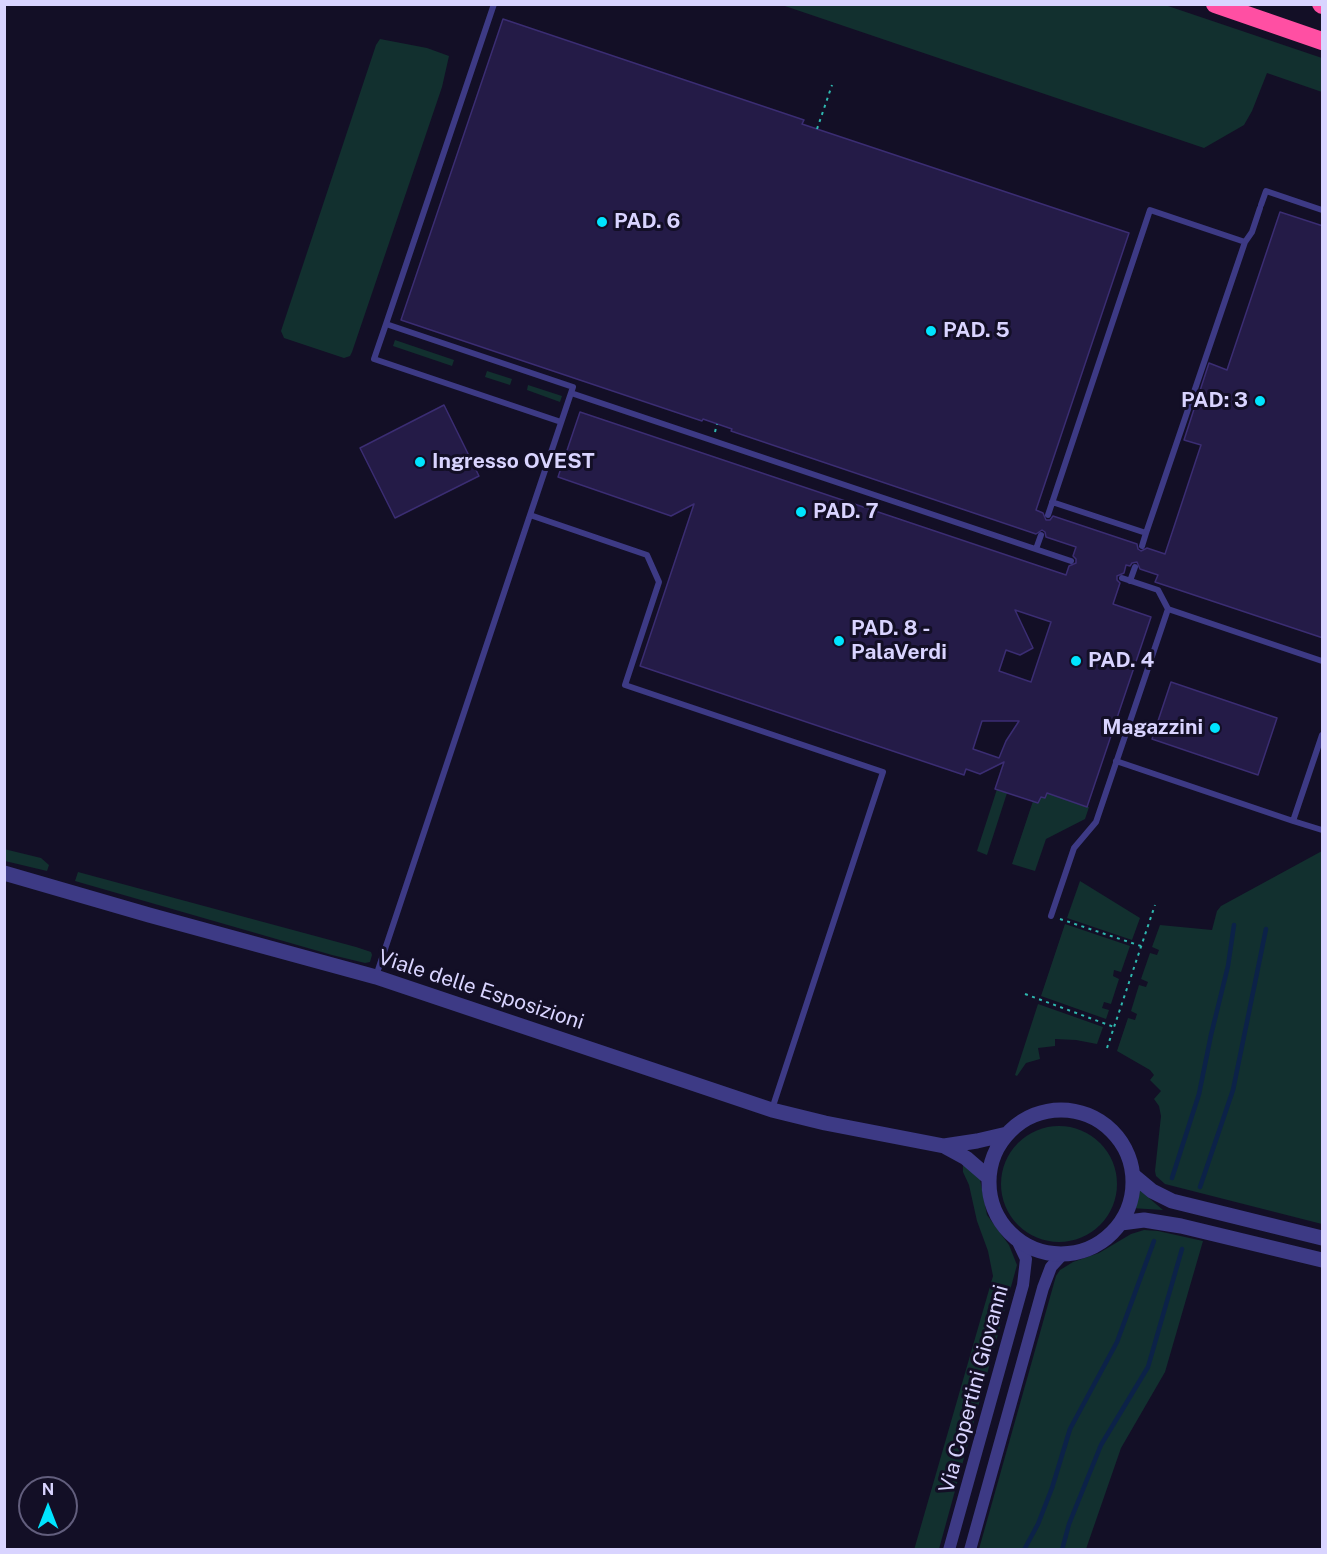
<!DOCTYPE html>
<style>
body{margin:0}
#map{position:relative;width:1327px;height:1554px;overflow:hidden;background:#130f26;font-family:"Public Sans",sans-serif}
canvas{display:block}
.frame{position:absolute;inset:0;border:6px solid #d9d4ff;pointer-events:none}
.north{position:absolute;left:18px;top:1476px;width:60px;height:60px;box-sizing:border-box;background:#130f26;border:2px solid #625e7d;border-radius:50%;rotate:0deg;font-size:16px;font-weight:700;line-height:24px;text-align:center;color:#d9d4ff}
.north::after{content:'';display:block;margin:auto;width:21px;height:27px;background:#00e5ff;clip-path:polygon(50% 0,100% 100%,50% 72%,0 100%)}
</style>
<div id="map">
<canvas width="1327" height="1554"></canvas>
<div class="frame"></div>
<div class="north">N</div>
</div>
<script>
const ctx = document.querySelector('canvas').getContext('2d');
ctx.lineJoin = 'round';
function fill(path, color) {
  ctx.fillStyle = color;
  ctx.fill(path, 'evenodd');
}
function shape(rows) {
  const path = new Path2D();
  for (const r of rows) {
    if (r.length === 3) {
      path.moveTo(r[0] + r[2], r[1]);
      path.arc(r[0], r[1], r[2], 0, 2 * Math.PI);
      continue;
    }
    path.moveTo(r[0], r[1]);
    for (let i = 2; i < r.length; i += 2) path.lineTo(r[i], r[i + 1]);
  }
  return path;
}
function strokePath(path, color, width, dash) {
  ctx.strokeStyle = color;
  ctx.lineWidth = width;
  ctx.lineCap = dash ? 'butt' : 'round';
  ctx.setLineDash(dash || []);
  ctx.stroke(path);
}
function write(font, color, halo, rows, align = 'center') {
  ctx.font = font + ' "Public Sans",sans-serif';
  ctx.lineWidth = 6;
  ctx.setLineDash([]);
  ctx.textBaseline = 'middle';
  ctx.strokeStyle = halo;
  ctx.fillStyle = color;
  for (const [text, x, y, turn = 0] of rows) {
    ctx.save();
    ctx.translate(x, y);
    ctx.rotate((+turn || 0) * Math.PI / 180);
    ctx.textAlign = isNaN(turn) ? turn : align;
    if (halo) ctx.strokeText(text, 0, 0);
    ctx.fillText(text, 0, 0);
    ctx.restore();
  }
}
fill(shape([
 [782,5,1165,5,1322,58,1322,92,1267,73,1252,111,1244,125,1204,148],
 [380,39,427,48,449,56,442,87,352,352,350,356,344,358,284,338,281,331,376,45],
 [395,340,454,360,452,366,393,346],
 [487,371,512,379,510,385,485,377],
 [528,385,562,396,560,402,527,390],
 [999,783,1007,793,987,855,977,851],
 [1047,793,1089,807,1085,819,1046,839,1035,871,1012,864,1033,801,1038,803,1041,797,1045,798],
 [4,849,41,858,49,865,47,871,5,861],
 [1322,851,1322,1224,1165,1184,1156,1176,1155,1171,1161,1116,1159,1106,1154,1099,1161,1091,1150,1080,1154,1075,1150,1070,1117,1051,1128,1018,1135,1020,1137,1014,1131,1011,1139,985,1146,987,1148,982,1141,979,1150,953,1157,955,1159,950,1152,947,1160,925,1212,930,1217,911,1221,906],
 [78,872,356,947,371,952,372,955,370,962,365,963,332,955,75,881],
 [1080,881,1140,918,1132,940,1067,918],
 [1065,924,1130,946,1121,972,1114,970,1113,976,1119,979,1111,1004,1104,1002,1102,1008,1109,1010,1106,1019,1041,996],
 [1038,1004,1103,1027,1097,1044,1076,1040,1055,1039,1055,1046,1038,1048,1040,1059,1026,1063,1017,1076,1015,1075],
 [1059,1184,58],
 [963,1162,980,1179,987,1215,1009,1245,1017,1265,939,1549,914,1550,993,1276,988,1251,977,1221,969,1185,963,1172],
 [1136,1187,1163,1210,1131,1208],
 [1144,1230,1158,1231,1203,1241,1165,1372,1121,1448,1086,1549,979,1549,1056,1276,1060,1270,1073,1262,1099,1253,1131,1234]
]), '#12302f');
strokePath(shape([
 [1172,1178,1199,1094,1211,1035,1228,966,1234,925],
 [1200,1187,1233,1090,1266,929],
 [1024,1550,1038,1524,1052,1488,1070,1429,1117,1342,1154,1241],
 [1062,1550,1069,1524,1101,1445,1148,1367,1182,1249]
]), '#0c2248', 4.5);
const building = shape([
 [503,19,804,120,802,124,1129,233,1036,510,1043,513,1046,520,1050,520,1053,516,1137,544,1138,549,1141,551,1147,548,1165,554,1201,445,1184,440,1209,363,1227,370,1280,212,1323,226,1323,638,1155,582,1158,575,1140,569,1137,562,1132,563,1130,566,1126,565,1124,573,1117,576,1117,580,1120,583,1113,604,1151,617,1087,807,1047,793,1045,798,1041,797,1038,803,995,789,1004,762,980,774,966,769,964,775,640,666,694,504,671,516,558,477,580,412,1066,575,1069,566,1076,563,1076,559,1073,556,1076,547,1046,537,1045,532,1042,530,1036,534,731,431,732,429,703,419,702,421,401,320,503,19],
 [1015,610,1051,622,1031,682,999,671,1006,650,1020,655,1033,648,1015,610],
 [982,721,1019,721,1006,741,999,758,973,749,982,721],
 [444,405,479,476,395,518,360,448,444,405],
 [1171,682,1277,718,1258,775,1152,739,1171,682]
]);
fill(building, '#241b47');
strokePath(building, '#3b2d73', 1.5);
strokePath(shape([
 [817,129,832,85],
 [715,432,717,424],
 [1060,919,1141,946],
 [1025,994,1114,1027],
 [1107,1048,1155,905]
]), '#2fb8b0', 2, [3, 4.5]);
strokePath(shape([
 [1261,205,1266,191,1322,210],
 [1245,242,1252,232,1260,208],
 [386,324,494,4],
 [571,393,1071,561],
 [561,422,374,359,386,324,573,387,530,515,647,555,659,582,625,685,883,772,772,1109],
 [1048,515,1150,210,1245,242,1146,533,1052,502],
 [1142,546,1146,533],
 [1036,549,1041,535],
 [1122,578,1158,590,1168,609,1322,661],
 [1130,581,1135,567],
 [1116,761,1293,821,1322,735],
 [1293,821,1322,830],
 [1051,916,1074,848,1096,822,1168,609],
 [376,976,530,515]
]), '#3d3a85', 6);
strokePath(shape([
 [949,1550,1023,1285,1026,1259,1017,1240],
 [970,1550,1043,1288,1051,1267,1062,1255]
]), '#3d3a85', 12);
strokePath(shape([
 [4,873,149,915,376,977,772,1110,825,1123,944,1146,966,1158,988,1177],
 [1061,1182,72],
 [944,1146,977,1141,1007,1134],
 [1134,1176,1152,1191,1172,1201,1322,1238],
 [1121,1223,1144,1220,1181,1226,1322,1260]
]), '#3d3a85', 15);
strokePath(shape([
 [1215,4,1322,41],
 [1321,4,1322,5]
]), '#ff4fa3', 18);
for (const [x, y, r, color] of [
 [602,222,6,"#00e5ff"],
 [931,331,6,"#00e5ff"],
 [1260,401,6,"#00e5ff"],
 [420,462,6,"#00e5ff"],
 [801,512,6,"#00e5ff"],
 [839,641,6,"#00e5ff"],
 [1076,661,6,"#00e5ff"],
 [1215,728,6,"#00e5ff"]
]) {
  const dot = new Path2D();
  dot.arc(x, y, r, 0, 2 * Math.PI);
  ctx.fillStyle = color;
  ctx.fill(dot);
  strokePath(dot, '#130f26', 2);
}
write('bold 21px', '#d9d4ff', '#130f26', [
 ["PAD. 6",614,222],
 ["PAD. 5",943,331],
 ["PAD: 3",1248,401,"right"],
 ["Ingresso OVEST",432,462],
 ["PAD. 7",813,512],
 ["PAD. 8 -",851,629],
 ["PalaVerdi",851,653],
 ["PAD. 4",1088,661],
 ["Magazzini",1203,728,"right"]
], 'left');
write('21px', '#d9d4ff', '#130f26', [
 ["Viale delle Esposizioni",481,990,18],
 ["Via Copertini Giovanni",974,1389,-75]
]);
</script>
